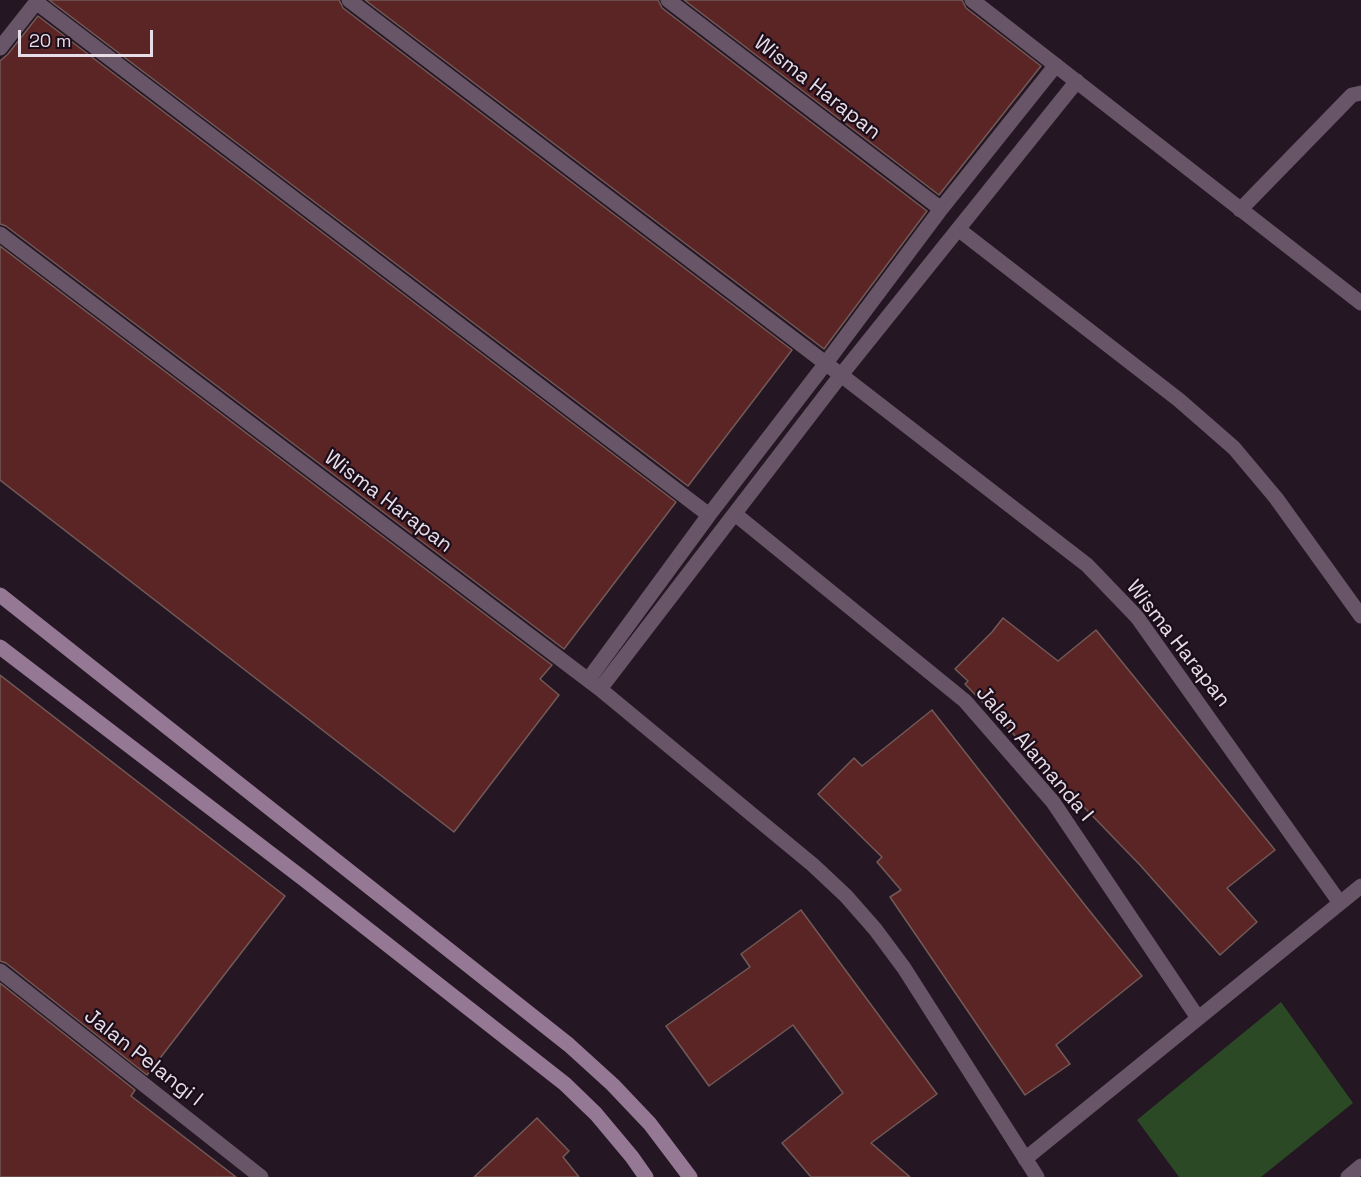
<!DOCTYPE html>
<style>
body{margin:0}
#map{position:relative;width:1361px;height:1177px;overflow:hidden;background:#241623;font-family:"Space Grotesk",sans-serif}
canvas{display:block}
.scale{position:absolute;left:18px;top:30px;width:135px;height:27px;box-sizing:border-box;border:3px solid #e7dde6;border-top:0;padding-left:8px;font-size:18px;line-height:21px;white-space:nowrap;color:#e7dde6;-webkit-text-stroke:4px #1b0d1a;paint-order:stroke}
</style>
<div id="map">
<canvas width="1361" height="1177"></canvas>
<div class="scale">20 m</div>
</div>
<script>
const ctx = document.querySelector('canvas').getContext('2d');
ctx.lineJoin = 'round';
function fill(path, color) {
  ctx.fillStyle = color;
  ctx.fill(path, 'evenodd');
}
function shape(rows) {
  const path = new Path2D();
  for (const r of rows) {
    path.moveTo(r[0], r[1]);
    for (let i = 2; i < r.length; i += 2) path.lineTo(r[i], r[i + 1]);
  }
  return path;
}
function strokePath(path, color, width, dash) {
  ctx.strokeStyle = color;
  ctx.lineWidth = width;
  ctx.lineCap = dash ? 'butt' : 'round';
  ctx.setLineDash(dash || []);
  ctx.stroke(path);
}
function write(font, color, halo, rows, align = 'center') {
  ctx.font = font + ' "Space Grotesk",sans-serif';
  ctx.lineWidth = 4.5;
  ctx.setLineDash([]);
  ctx.textBaseline = 'middle';
  ctx.strokeStyle = halo;
  ctx.fillStyle = color;
  for (const [text, x, y, turn = 0] of rows) {
    ctx.save();
    ctx.translate(x, y);
    ctx.rotate((+turn || 0) * Math.PI / 180);
    ctx.textAlign = isNaN(turn) ? turn : align;
    if (halo) ctx.strokeText(text, 0, 0);
    ctx.fillText(text, 0, 0);
    ctx.restore();
  }
}
fill(shape([
 [1281,1002,1353,1103,1261,1177,1179,1177,1137,1120]
]), '#2b4925');
const building = shape([
 [49,0,339,0,343,8,792,350,688,486,49,0],
 [365,0,658,0,662,8,927,211,824,349,365,0],
 [684,0,962,0,966,8,1041,66,939,195,684,0],
 [38,16,676,502,564,649,6,226,0,224,0,61,8,54,38,16],
 [0,246,552,665,540,679,559,695,454,832,0,480,0,246],
 [1003,618,1058,661,1096,630,1275,850,1227,888,1257,922,1220,955,1140,865,965,684,968,681,955,669,992,632,1003,618],
 [0,675,285,896,147,1075,6,963,0,961,0,675],
 [932,710,1088,909,1142,976,1056,1045,1070,1064,1025,1095,890,897,901,890,877,862,882,857,818,794,854,758,862,766,932,710],
 [801,910,937,1094,871,1143,910,1177,811,1177,782,1143,843,1093,793,1025,709,1086,666,1026,750,967,741,954,801,910],
 [0,983,135,1090,131,1096,236,1177,0,1177,0,983],
 [537,1118,569,1151,563,1157,579,1177,474,1177,537,1118]
]);
fill(building, '#5b2525');
strokePath(building, '#725a58', 1.5);
strokePath(shape([
 [349,0,841,375,1087,565,1137,617,1340,903],
 [668,0,941,209],
 [972,0,1361,303],
 [36,2,709,515],
 [0,48,38,0],
 [1240,210,1352,95,1361,93],
 [958,229,1179,400,1234,448,1276,498,1361,616],
 [0,234,600,689,813,865,846,896,875,929,904,968,1037,1177],
 [735,514,965,701,1053,802,1198,1018],
 [588,680,709,515,826,363,941,209,1056,65],
 [600,689,841,375,1077,81],
 [0,971,261,1177],
 [1025,1159,1361,886],
 [1348,1177,1361,1166]
]), '#685668', 15);
strokePath(shape([
 [0,595,569,1045,613,1085,650,1124,690,1177],
 [0,647,305,880,565,1084,596,1114,632,1157,646,1177]
]), '#947894', 15);
write('21px', '#e7dde6', '#1b0d1a', [
 ["Wisma Harapan",817,88,38],
 ["Wisma Harapan",388,502,37],
 ["Wisma Harapan",1178,644,52],
 ["Jalan Alamanda I",1034,754,50],
 ["Jalan Pelangi I",143,1058,38]
]);
</script>
